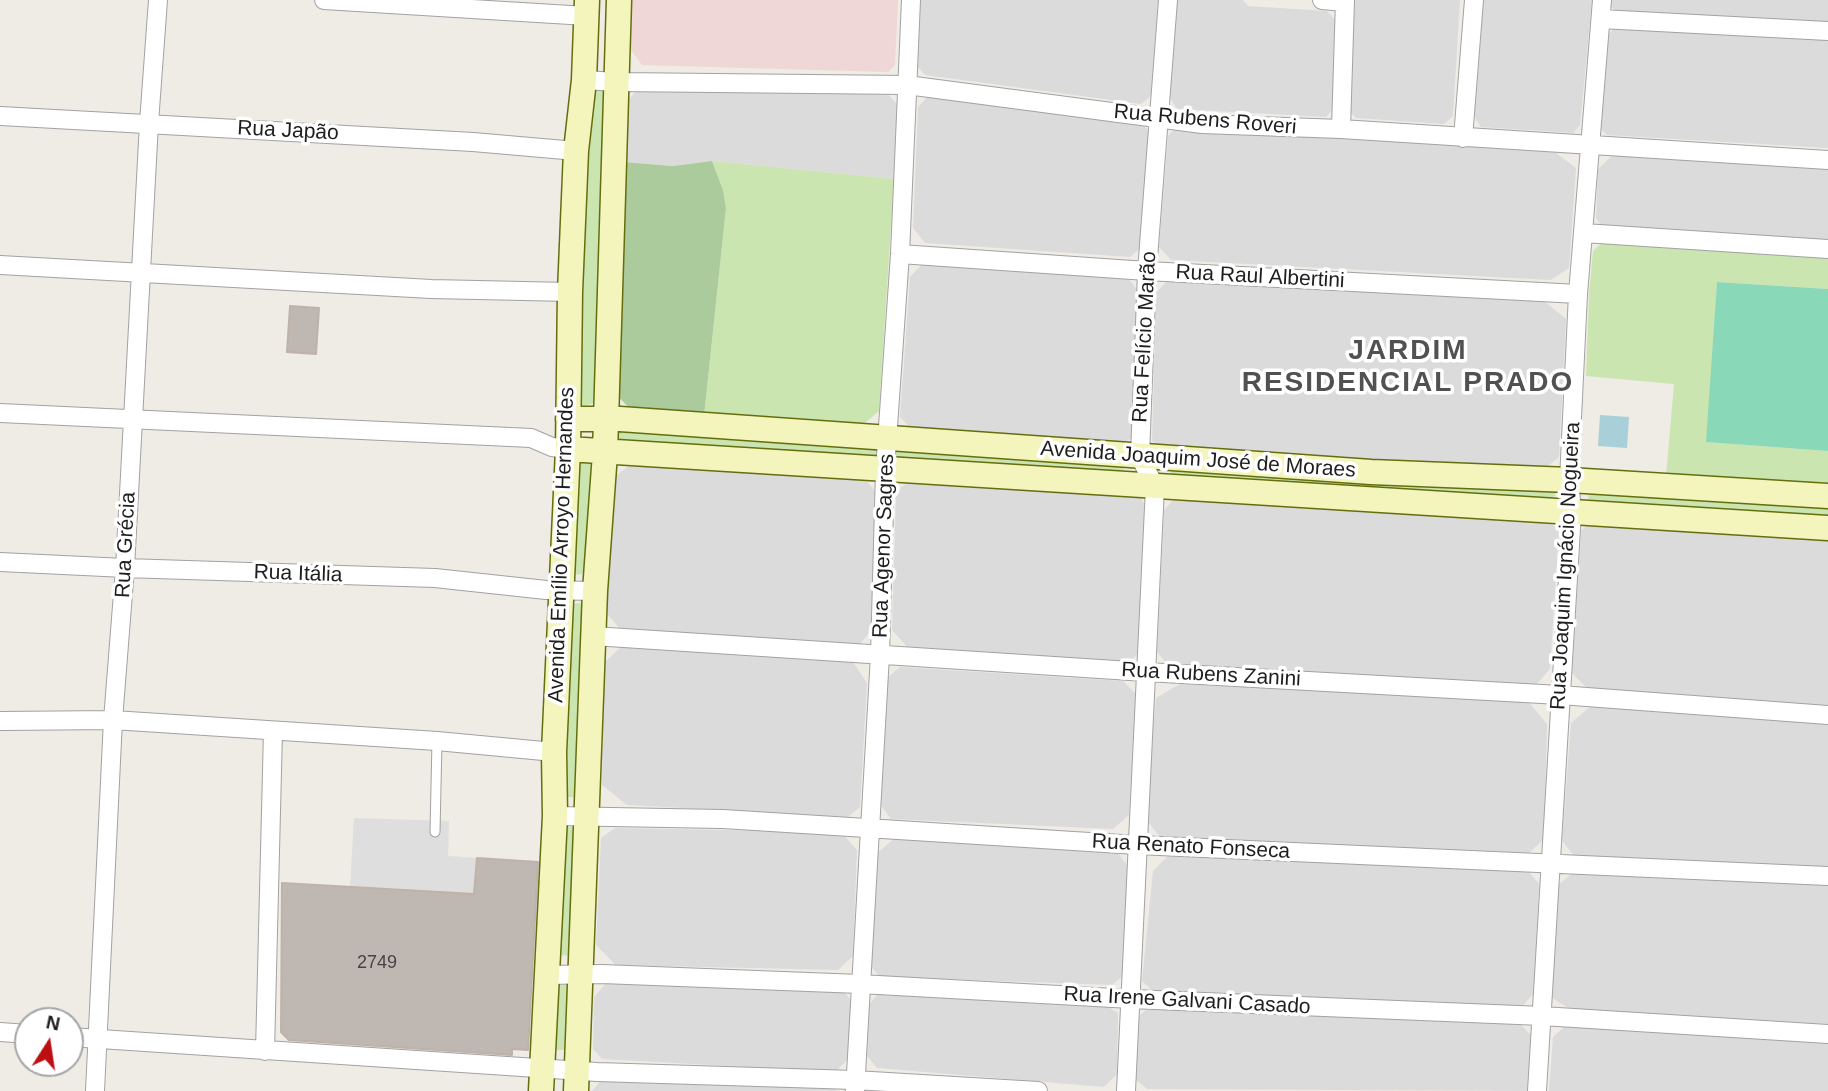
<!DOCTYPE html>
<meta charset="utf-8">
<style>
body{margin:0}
#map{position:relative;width:1828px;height:1091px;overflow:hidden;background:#efebe5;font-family:Helvetica,sans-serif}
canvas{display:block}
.north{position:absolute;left:14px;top:1007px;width:70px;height:70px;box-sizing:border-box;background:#fff;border:2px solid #a5a5a5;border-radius:50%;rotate:12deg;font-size:19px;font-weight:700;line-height:28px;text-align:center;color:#1e1e1e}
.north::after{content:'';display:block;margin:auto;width:24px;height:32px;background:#bd0f12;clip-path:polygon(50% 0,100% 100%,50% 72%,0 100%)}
</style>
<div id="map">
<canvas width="1828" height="1091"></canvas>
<div class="north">N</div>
</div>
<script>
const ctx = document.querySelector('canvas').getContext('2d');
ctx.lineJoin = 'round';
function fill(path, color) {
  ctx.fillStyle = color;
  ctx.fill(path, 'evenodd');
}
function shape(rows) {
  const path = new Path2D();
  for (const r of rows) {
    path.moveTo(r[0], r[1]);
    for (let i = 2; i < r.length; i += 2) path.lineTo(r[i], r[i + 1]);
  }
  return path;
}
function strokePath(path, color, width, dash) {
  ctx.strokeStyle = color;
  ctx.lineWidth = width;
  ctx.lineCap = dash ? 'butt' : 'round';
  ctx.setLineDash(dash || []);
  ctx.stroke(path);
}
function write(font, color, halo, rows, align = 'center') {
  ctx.font = font + ' Helvetica,sans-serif';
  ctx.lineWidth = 7;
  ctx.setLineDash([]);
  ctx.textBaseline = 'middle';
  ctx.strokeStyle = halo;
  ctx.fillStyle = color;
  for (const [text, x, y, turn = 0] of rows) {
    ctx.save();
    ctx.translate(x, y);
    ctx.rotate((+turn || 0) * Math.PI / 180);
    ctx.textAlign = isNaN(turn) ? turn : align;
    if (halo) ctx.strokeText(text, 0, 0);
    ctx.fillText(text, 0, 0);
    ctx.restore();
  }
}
fill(shape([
 [920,0,1158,0,1151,96,1141,104,925,75,917,66],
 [1176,0,1243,0,1248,6,1327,11,1336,21,1333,109,1326,117,1177,109,1170,98],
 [1352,0,1460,0,1453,116,1444,124,1356,118,1348,110],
 [1483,0,1592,0,1580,125,1573,133,1481,127,1474,116],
 [1611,0,1828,0,1828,25,1618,14,1610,5],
 [1617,26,1828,37,1828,148,1607,135,1599,127,1608,34],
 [643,82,885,91,897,104,894,179,712,161,673,166,625,162,627,102],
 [930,94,1141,123,1151,133,1142,247,1130,257,925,243,913,228,918,107],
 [1177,127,1552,150,1576,168,1569,268,1551,280,1171,260,1159,247,1168,136],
 [1614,154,1828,166,1828,242,1603,228,1596,218,1598,169],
 [923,263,1128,277,1139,293,1133,436,1122,447,912,430,900,417,910,277],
 [1169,279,1543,300,1566,319,1559,457,1543,470,1161,449,1152,441,1156,293],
 [635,461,862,475,875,491,871,631,859,645,620,629,604,610,613,478],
 [912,478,1136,491,1147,508,1140,652,1129,662,908,648,892,630,896,492],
 [1179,494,1544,516,1559,531,1550,669,1536,685,1167,664,1157,652,1164,510],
 [1594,519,1828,535,1828,706,1587,688,1572,673,1581,531],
 [623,645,853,662,867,683,860,807,848,817,627,805,602,785,604,663],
 [900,667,1123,681,1136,694,1129,815,1113,829,891,819,880,804,886,679],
 [1180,684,1527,700,1547,724,1544,839,1529,853,1161,838,1144,817,1156,698],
 [1591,706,1828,723,1828,867,1575,857,1562,841,1571,723],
 [615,828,841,832,857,850,853,956,838,970,616,965,596,945,601,838],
 [895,838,1117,852,1128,866,1124,975,1112,985,880,977,870,965,877,853],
 [1172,852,1529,872,1539,884,1534,993,1520,1009,1154,992,1142,981,1153,871],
 [1574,872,1828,884,1828,1024,1573,1011,1552,998,1558,885],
 [608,981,842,988,851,1001,848,1059,835,1072,602,1059,593,1049,594,997],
 [880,991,1103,1003,1118,1013,1117,1074,1104,1087,877,1068,867,1056,869,1005],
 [1150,1006,1520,1024,1530,1034,1530,1091,1147,1089,1136,1080,1137,1018],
 [1566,1025,1828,1042,1828,1091,1549,1091,1553,1037],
 [602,1079,832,1087,837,1091,592,1091]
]), '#dcdbdc');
fill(shape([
 [629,0,898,0,895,65,888,72,642,65,628,46]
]), '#eed7d6');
fill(shape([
 [594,89,603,89,607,92,597,399,594,403,584,406,580,404,582,152],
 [712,161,894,179,879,411,860,427,704,416,726,208,723,190],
 [1602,243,1828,258,1828,289,1717,282,1707,442,1828,451,1828,487,1666,477,1674,384,1586,376,1589,295,1593,251],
 [622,430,876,447,877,452,876,456,617,443,617,435],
 [895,448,1123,463,1124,472,898,464,891,451],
 [577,461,590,462,592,466,586,572,578,575,574,573],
 [1171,469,1554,488,1556,492,1553,500,1171,478],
 [1589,491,1828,504,1828,520,1591,503,1588,500],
 [580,603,586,610,577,797,567,797,560,788,572,604],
 [563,826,574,827,572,956,562,955,556,947],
 [559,979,569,980,566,1050,556,1050,551,1041]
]), '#cae5af');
fill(shape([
 [712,161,723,190,726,208,704,416,632,411,615,393,624,162,673,166]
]), '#abcb9d');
fill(shape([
 [1717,282,1828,289,1828,451,1706,442]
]), '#89d8b8');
fill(shape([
 [354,818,449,821,448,856,477,858,474,894,350,887]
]), '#dedede');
fill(shape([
 [1600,415,1629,417,1627,448,1598,446]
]), '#a9cfd9');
const building = shape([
 [290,306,319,308,316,354,287,352,290,306],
 [477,858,538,862,528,1050,512,1049,512,1055,289,1040,281,1032,282,883,474,894,477,858]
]);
fill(building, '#bfb7b2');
strokePath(building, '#bfb2a9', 2);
const lane = shape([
 [435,832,437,741]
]);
const street = shape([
 [324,0,587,16],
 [1322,0,1345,2],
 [1601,19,1828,31],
 [584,80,617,82,907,85,1202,124,1341,129,1828,160],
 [0,116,473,142,576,151],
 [1341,129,1345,0],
 [1463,138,1474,0],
 [1584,233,1828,249],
 [900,254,1147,271,1578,294],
 [0,265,431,289,570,292],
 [0,413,531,438,552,447,568,449],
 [0,562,125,568,435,578,546,590,595,591],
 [593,636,1146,672,1560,695,1828,715],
 [0,721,113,720,437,741,554,752],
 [555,816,723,819,1137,845,1828,876],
 [546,975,602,974,860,984,1131,999,1542,1016,1828,1034],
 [0,1032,28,1034],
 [70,1037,597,1072,855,1080,1038,1091],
 [265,1051,273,731],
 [95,1091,113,720,125,568,149,123,158,0],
 [855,1091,880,655,885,470,900,254,911,0],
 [1126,1091,1155,487,1140,457,1147,271,1168,0],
 [1537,1091,1572,512,1569,480,1578,294,1602,0]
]);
const secondary = shape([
 [568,419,620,419,1371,472,1569,480,1828,496],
 [568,449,1828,528],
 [541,1091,555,816,554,752,568,449,570,292,576,151,584,80,587,0],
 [576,1091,595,591,605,453,619,0]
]);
strokePath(lane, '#a2a2a2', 11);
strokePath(street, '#a2a2a2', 20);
strokePath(secondary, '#656e0d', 27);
strokePath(lane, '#fff', 9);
strokePath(street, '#fff', 18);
strokePath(secondary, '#f3f5bd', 24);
write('18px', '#464443', null, [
 ["2749",377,963]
]);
write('21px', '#1e1e1e', '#fff', [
 ["Rua Rubens Roveri",1205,120,5],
 ["Rua Japão",288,131,3],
 ["Rua Raul Albertini",1260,277,3],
 ["Rua Felício Marão",1145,337,-87],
 ["Avenida Joaquim José de Moraes",1198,460,4],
 ["Rua Grécia",126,545,-87],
 ["Avenida Emílio Arroyo Hernandes",562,545,-88],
 ["Rua Agenor Sagres",884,546,-88],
 ["Rua Joaquim Ignácio Nogueira",1566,566,-87],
 ["Rua Itália",298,574,2],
 ["Rua Rubens Zanini",1211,675,3],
 ["Rua Renato Fonseca",1191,847,3],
 ["Rua Irene Galvani Casado",1187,1001,3]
]);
ctx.letterSpacing = '2px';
write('bold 28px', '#515151', '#fff', [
 ["JARDIM",1408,351],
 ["RESIDENCIAL PRADO",1408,383]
]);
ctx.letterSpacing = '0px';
</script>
